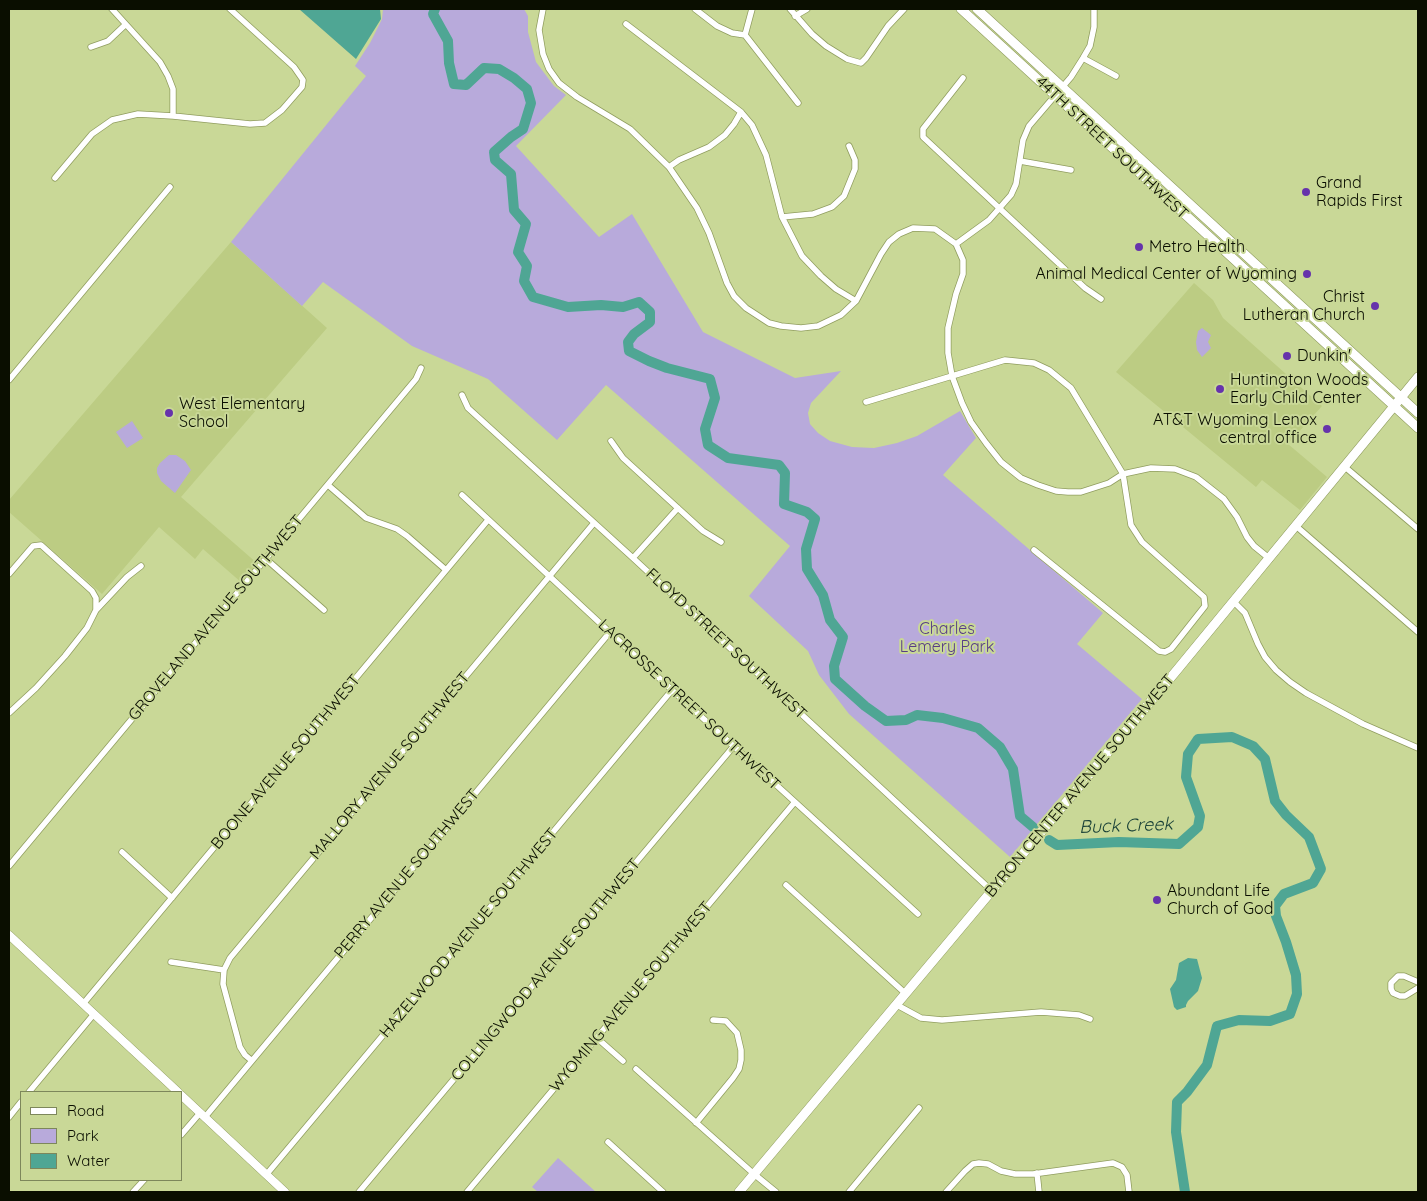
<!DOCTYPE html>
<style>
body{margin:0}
#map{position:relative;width:1427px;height:1201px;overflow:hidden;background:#c9d897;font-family:Quicksand,sans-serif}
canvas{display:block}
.frame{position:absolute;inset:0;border:10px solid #0a0e00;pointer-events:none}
.legend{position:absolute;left:20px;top:1091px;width:162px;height:90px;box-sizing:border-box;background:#c9d897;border:1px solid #7d875b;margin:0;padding:6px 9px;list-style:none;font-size:15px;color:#0a0e00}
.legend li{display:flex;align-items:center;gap:10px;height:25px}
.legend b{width:25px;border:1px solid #7d875b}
</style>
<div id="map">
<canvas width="1427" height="1201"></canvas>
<div class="frame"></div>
<ul class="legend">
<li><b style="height:6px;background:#fff"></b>Road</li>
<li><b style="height:14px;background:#b8aadb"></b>Park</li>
<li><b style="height:14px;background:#4fa694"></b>Water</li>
</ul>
</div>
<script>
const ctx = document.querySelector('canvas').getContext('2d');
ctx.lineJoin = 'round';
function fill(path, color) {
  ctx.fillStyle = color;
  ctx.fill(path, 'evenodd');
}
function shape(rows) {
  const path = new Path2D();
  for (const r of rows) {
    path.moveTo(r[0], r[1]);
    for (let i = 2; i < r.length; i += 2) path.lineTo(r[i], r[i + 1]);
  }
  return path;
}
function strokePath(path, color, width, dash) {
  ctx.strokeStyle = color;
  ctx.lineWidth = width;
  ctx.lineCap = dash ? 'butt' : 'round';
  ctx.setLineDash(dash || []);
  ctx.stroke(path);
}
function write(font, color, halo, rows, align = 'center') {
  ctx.font = font + ' Quicksand,sans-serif';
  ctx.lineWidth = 4;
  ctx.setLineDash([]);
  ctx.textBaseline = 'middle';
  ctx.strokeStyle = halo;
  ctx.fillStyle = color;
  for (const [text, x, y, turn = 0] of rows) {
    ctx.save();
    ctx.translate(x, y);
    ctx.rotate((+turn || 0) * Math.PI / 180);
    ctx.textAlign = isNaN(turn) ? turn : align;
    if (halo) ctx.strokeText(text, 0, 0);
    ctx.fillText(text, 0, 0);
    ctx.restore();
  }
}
fill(shape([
 [231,242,327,328,181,497,258,564,242,583,203,549,195,559,159,527,102,594,9,512,9,500],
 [1194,283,1213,300,1223,318,1322,406,1288,444,1327,477,1300,510,1262,480,1256,487,1116,372]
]), '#bccc83');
fill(shape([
 [383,9,524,9,528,16,528,32,536,62,554,86,566,95,516,146,599,237,632,214,703,332,795,378,841,371,811,403,808,413,810,424,818,433,830,441,852,447,874,448,897,443,917,436,960,411,976,438,943,475,1103,613,1077,644,1142,699,1010,857,849,714,819,675,808,651,749,596,790,546,606,385,557,440,488,379,412,346,323,282,302,306,231,242,366,76,355,66,370,43,382,19],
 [1202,328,1211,335,1208,342,1211,348,1202,357,1197,350,1196,342,1198,331],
 [132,421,143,438,127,448,116,432],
 [169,455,176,455,185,461,191,470,175,493,161,481,157,473,157,468,160,463],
 [558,1158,596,1192,538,1192,532,1187]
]), '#b8aadb');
fill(shape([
 [299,9,380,9,381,19,356,59],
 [1188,958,1197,959,1202,978,1198,991,1188,1001,1186,1005,1186,1007,1177,1010,1174,1007,1170,989,1176,980,1179,963]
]), '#4fa694');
strokePath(shape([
 [435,9,433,14,448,41,449,63,454,84,466,85,484,68,499,69,514,78,527,89,531,103,523,129,511,137,494,152,495,160,511,174,514,210,526,224,518,252,527,266,524,281,533,297,568,307,601,305,623,307,639,302,650,312,650,322,634,334,628,342,629,351,649,361,667,368,710,379,715,398,705,429,708,445,728,458,779,465,785,473,784,504,807,512,815,519,806,549,807,569,823,595,830,620,843,637,834,666,835,679,865,706,886,721,906,720,917,715,943,718,978,728,1000,747,1013,769,1020,816,1033,827],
 [1049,840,1057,845,1119,842,1179,844,1198,827,1200,816,1186,777,1188,754,1198,739,1232,737,1253,746,1265,759,1275,801,1286,815,1309,837,1321,869,1313,883,1284,894,1275,906,1276,916,1286,942,1296,975,1297,994,1290,1014,1270,1021,1239,1020,1217,1026,1207,1065,1187,1092,1177,1102,1176,1132,1185,1192]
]), '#4fa694', 10);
const minor = shape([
 [112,9,160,62,168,76,173,89,173,116],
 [543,9,539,30,543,54,549,69,559,83,577,97,630,129,669,167,697,208,709,233,727,283,734,296,746,308,769,323,781,326,801,328,818,326,841,315,856,301,881,254,889,242,899,234,913,228,935,229,956,244,963,260,963,274,956,294,948,328,948,353,952,376,962,403,971,422,986,443,1001,462,1021,478,1038,485,1056,491,1068,492,1081,492,1109,483,1123,474,1151,468,1175,469,1196,477,1224,499,1237,517,1247,537,1254,546,1270,559],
 [695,9,717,26,732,33,745,35],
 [752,9,745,35,798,103],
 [790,9,812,34,826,46,847,59,861,63,866,58,888,26,904,9],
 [795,16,807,9],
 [626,24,741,112,752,125,766,155,782,217,802,256,821,276,836,289,856,301],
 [91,47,108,41,125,25],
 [1083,58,1116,76],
 [963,78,923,129,923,137,1085,288,1101,299],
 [1020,161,1071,170],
 [669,167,679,160,709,147,725,135,734,124,741,112],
 [55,178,92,134,112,120,138,114,173,116,250,124,265,123,282,110,302,87,303,80,294,67,230,9],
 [782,217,813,214,832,207,844,196,855,169,855,160,849,146],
 [956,244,989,220,1011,195,1016,184,1023,140,1029,126,1071,77,1083,58,1090,46,1094,27,1094,9],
 [9,380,170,187],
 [462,395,468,408,633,558,992,891],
 [866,402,1005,360,1034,363,1049,370,1071,388,1123,474,1131,525,1142,542,1204,597,1205,606,1171,649,1165,652,1159,651,1034,550],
 [611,441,623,458,703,531,721,542],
 [1345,467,1418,529],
 [328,485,366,518,397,529,407,536,446,570],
 [462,495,672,690,918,914],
 [1296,526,1418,632],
 [633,558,678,508],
 [266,559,324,610],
 [9,574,33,546,41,545,92,591,96,598,96,610],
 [1234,602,1245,613,1258,644,1265,657,1276,670,1290,682,1306,693,1363,724,1418,748],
 [9,713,36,688,65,656,87,628,96,610,127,577,141,566],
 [122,852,172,898],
 [9,866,416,379,421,368],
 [786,885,906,994],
 [171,962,224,970],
 [1418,982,1404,976,1398,976,1391,983,1391,989,1393,993,1400,996,1405,996,1418,988],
 [83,1004,488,520],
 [897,1005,921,1018,942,1020,1041,1012,1079,1015,1090,1019],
 [597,1038,623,1061],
 [251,1060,245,1055,240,1047,223,984,224,970,230,958,594,523],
 [636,1069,754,1174,776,1192],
 [29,1092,94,1014],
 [9,1117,21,1102],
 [205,1117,610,632],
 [696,1123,733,1078,739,1069,741,1060,741,1050,737,1033,726,1021,713,1020],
 [181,1135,200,1113],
 [608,1142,663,1192],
 [1037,1173,1039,1192],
 [266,1175,672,690],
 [133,1192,144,1180],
 [359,1192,733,747],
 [467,1192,794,803],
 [849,1192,919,1108],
 [946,1192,965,1171,973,1164,979,1163,988,1164,1001,1171,1015,1174,1033,1174,1113,1163,1122,1167,1127,1175,1129,1192]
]);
const tertiary = shape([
 [9,935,178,1092],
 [181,1095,285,1192]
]);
const primary = shape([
 [961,9,1418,428],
 [977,9,1418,413],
 [739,1192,1177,670,1418,377]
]);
strokePath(minor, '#909d5f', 7);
strokePath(tertiary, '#909d5f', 9);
strokePath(primary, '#909d5f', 10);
strokePath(minor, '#fff', 5.5);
strokePath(tertiary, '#fff', 8);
strokePath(primary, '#fff', 9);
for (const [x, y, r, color] of [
 [1306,192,5,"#6633ab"],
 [1139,247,5,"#6633ab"],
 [1307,274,5,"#6633ab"],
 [1375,306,5,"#6633ab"],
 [1287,356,5,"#6633ab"],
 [1220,389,5,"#6633ab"],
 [169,413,5,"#6633ab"],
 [1327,429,5,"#6633ab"],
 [1157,900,5,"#6633ab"]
]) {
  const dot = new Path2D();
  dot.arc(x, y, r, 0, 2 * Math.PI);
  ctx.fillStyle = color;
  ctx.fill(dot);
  strokePath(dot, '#c9d897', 2);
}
write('16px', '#0a0e00', '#c9d897', [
 ["44TH STREET SOUTHWEST",1112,148,43],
 ["GROVELAND AVENUE SOUTHWEST",216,618,-50],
 ["FLOYD STREET SOUTHWEST",726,644,43],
 ["LACROSSE STREET SOUTHWEST",689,705,43],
 ["BOONE AVENUE SOUTHWEST",286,762,-50],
 ["MALLORY AVENUE SOUTHWEST",390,766,-50],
 ["BYRON CENTER AVENUE SOUTHWEST",1080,786,-50],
 ["PERRY AVENUE SOUTHWEST",407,874,-50],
 ["HAZELWOOD AVENUE SOUTHWEST",469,933,-50],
 ["COLLINGWOOD AVENUE SOUTHWEST",546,970,-50],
 ["WYOMING AVENUE SOUTHWEST",631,997,-50]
]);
write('16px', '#0a0e00', '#c9d897', [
 ["Grand",1316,183],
 ["Rapids First",1316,201],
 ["Metro Health",1149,247],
 ["Animal Medical Center of Wyoming",1297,274,"right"],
 ["Christ",1365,297,"right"],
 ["Lutheran Church",1365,315,"right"],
 ["Dunkin'",1297,356],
 ["Huntington Woods",1230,380],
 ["Early Child Center",1230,398],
 ["West Elementary",179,404],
 ["School",179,422],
 ["AT&T Wyoming Lenox",1317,420,"right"],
 ["central office",1317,438,"right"],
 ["Abundant Life",1167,891],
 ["Church of God",1167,909]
], 'left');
write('16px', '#583d86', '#c9d897', [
 ["Charles",947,629],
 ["Lemery Park",947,647]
]);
write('italic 18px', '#163e36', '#c9d897', [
 ["Buck Creek",1126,826,-2]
]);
</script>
